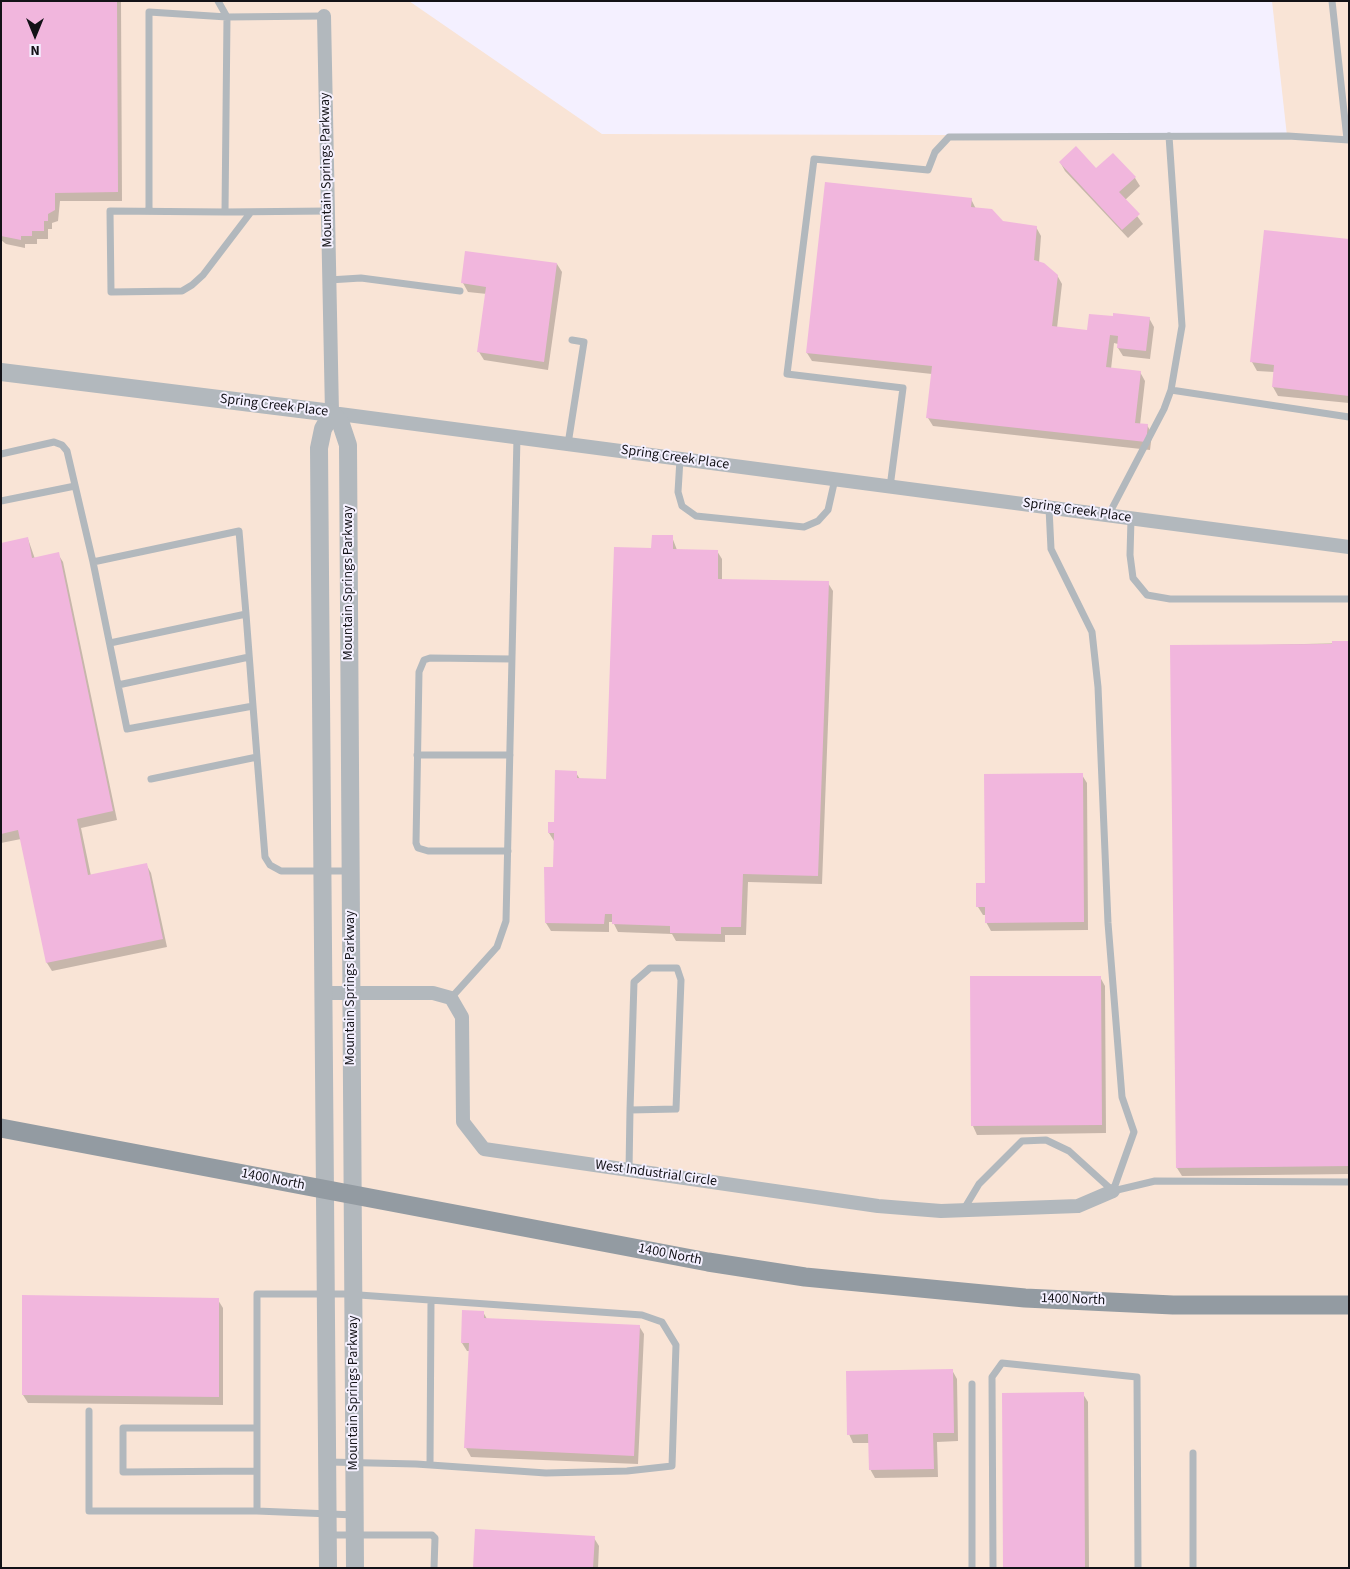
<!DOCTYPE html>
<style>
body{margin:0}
#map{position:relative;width:1350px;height:1569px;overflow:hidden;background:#f4f0ff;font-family:"Source Sans 3",sans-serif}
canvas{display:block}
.frame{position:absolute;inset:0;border:2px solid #131217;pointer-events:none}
.north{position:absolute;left:10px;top:10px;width:50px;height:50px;-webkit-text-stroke:4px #f4f0ff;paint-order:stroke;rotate:180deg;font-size:14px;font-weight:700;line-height:20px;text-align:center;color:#131217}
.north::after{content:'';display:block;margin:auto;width:18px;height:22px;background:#131217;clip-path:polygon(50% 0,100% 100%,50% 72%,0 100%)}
</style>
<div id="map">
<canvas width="1350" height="1569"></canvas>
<div class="frame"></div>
<div class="north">N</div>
</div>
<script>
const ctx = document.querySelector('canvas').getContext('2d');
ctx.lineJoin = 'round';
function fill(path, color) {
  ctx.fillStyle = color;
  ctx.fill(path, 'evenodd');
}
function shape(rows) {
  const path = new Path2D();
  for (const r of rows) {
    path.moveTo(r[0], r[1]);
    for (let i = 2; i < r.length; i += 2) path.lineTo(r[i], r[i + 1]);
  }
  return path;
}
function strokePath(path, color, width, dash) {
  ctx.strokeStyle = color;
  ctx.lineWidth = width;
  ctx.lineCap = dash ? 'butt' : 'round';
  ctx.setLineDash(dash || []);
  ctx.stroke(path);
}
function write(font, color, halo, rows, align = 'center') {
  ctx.font = font + ' "Source Sans 3",sans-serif';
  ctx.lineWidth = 4;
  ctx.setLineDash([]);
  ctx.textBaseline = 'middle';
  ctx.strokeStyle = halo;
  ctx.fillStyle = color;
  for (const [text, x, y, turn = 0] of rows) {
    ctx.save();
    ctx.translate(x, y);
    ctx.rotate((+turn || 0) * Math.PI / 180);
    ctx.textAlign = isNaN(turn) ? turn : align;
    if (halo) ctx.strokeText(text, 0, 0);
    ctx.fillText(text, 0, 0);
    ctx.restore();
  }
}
fill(shape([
 [1,1,409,1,602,134,1287,136,1272,1,1349,1,1349,1568,1,1568]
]), '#f9e4d6');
fill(shape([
 [1,1,121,1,122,201,60,201,58,221,52,223,52,229,48,229,48,239,37,239,37,244,25,244,25,248,6,244,1,240],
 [1060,162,1135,178,1140,186,1125,200,1143,224,1128,238,1065,171],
 [971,199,976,209,1002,222,1036,227,1041,236,1039,263,1057,275,1062,284,1057,328,1088,332,1149,318,1154,327,1150,359,1123,356,1118,348,1118,344,1114,343,1111,369,1140,372,1145,381,1140,425,1147,425,1152,434,1150,450,933,426,928,418,932,374,812,361,807,353],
 [1349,240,1349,403,1278,396,1273,387,1274,372,1257,371,1252,362],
 [557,264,562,272,548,370,484,360,479,352,487,294,468,292,463,283],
 [672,537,677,550,717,551,722,559,722,581,828,583,833,591,822,884,748,882,746,935,725,935,725,942,676,941,672,934,618,932,613,922,609,922,609,932,551,931,546,923,554,868,554,841,549,833,576,773,580,779,607,780,652,549],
 [28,539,35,559,58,554,63,562,117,820,81,828,91,876,146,864,151,873,167,947,52,971,47,963,21,839,1,843,1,544],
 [1349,643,1349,1174,1182,1176,1177,1168,1171,647],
 [1082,775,1087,783,1088,930,991,931,986,922,986,915,983,915,978,907,986,884],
 [1100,977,1105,986,1106,1133,977,1135,973,1126,971,978],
 [218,1300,223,1308,223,1405,28,1403,23,1395],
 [483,1312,487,1319,639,1326,644,1334,638,1464,471,1457,466,1448,470,1351,467,1351,462,1343],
 [952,1370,957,1379,958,1441,937,1442,938,1477,875,1478,870,1469,870,1443,853,1443,849,1434],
 [1083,1394,1088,1402,1089,1568,1004,1568],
 [594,1538,599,1546,598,1568,474,1568]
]), '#0003');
fill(shape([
 [1,1,117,1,118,192,55,193,55,210,48,214,48,221,44,221,44,231,32,231,32,236,21,236,21,240,1,236],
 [1076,146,1096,168,1113,153,1136,177,1119,192,1140,214,1122,230,1059,162],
 [825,182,972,198,971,207,992,209,1003,221,1037,226,1034,260,1044,263,1058,275,1052,326,1087,330,1089,314,1113,316,1113,313,1150,317,1146,351,1117,348,1118,336,1110,335,1106,367,1141,371,1135,423,1148,424,1146,442,926,418,932,366,806,353],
 [1264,230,1349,239,1349,396,1272,387,1274,365,1250,362],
 [465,251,557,263,544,362,477,352,486,287,461,283],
 [652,535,673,535,673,549,718,550,718,579,829,581,818,876,743,874,741,927,721,927,721,934,670,933,670,926,612,924,612,914,605,914,604,924,545,923,544,867,553,867,554,833,548,833,548,822,554,822,555,770,577,771,577,778,606,779,614,547,651,548],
 [28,537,32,558,59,552,113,811,77,819,88,875,147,863,163,939,46,963,18,830,1,834,1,543],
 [1332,641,1349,641,1349,1166,1176,1168,1170,645,1332,644],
 [1083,773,1084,922,985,923,985,907,976,907,976,883,985,883,984,774],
 [970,976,1101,976,1102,1125,971,1126],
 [22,1295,219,1298,219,1397,22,1395],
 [462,1310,484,1311,484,1318,640,1325,634,1456,464,1448,469,1343,461,1343],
 [953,1369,954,1433,933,1433,934,1469,869,1470,868,1434,847,1435,846,1371],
 [1084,1392,1085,1568,1003,1568,1002,1393],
 [475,1529,595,1536,593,1568,473,1568]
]), '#f1b6dd');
strokePath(shape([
 [218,1,227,17],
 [1332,1,1347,139],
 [324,16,227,17,225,212,328,211],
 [149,211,149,12,227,17],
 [225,212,110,211,111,292,182,291,192,285,203,275,251,212],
 [329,280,361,278,460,291],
 [1171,390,1349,417],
 [568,444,584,342,572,340],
 [1,454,54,442,62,445,67,451,93,562],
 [680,459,678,492,682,506,696,516,804,527,818,521,828,510,835,479],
 [890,487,903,388,787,374,814,159,928,170,935,152,949,137,1288,136,1349,140],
 [1,501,75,486],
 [1049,508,1051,549,1092,632,1098,687,1108,923,1122,1097,1134,1132,1113,1191],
 [1108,516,1164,409,1171,390,1182,326,1169,136],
 [1131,519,1130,555,1133,578,1147,595,1170,599,1349,599],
 [110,643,246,614],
 [118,685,249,657],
 [253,706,127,729,93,562,239,531,246,614,253,706,257,757,265,857,270,865,281,871,350,871],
 [417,755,510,755],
 [151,779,257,757],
 [508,851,428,851,418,848,416,843,419,672,424,660,430,658,512,659],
 [451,998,497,947,506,921,517,437],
 [629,1170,630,1110,634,982,650,968,677,968,681,980,676,1109,630,1110],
 [1113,1191,1155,1181,1349,1182],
 [964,1209,979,1184,1022,1141,1046,1140,1069,1151,1113,1191],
 [972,1384,972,1568],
 [89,1411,89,1511,257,1511],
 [1193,1453,1193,1568],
 [328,1462,416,1464,546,1473,627,1471,672,1466,676,1345,662,1322,642,1315,345,1294,257,1294,257,1511,355,1515],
 [430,1465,431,1301],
 [257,1471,123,1472,123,1428,257,1428],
 [329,1535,432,1535,435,1538,434,1568],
 [993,1568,992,1377,1002,1363,1137,1377,1138,1568]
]), '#b2b8bd', 7);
strokePath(shape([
 [324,16,332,413,1349,547],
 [324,993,433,993,451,998,462,1017,463,1122,484,1149,878,1206,941,1211,1078,1206,1113,1191]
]), '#b2b8bd', 14);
strokePath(shape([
 [1,372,332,413],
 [332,413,341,424,348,445,355,1568],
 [328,1568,319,448,323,429,332,413]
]), '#b2b8bd', 18);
strokePath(shape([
 [1,1128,708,1262,805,1277,1025,1298,1173,1305,1349,1305]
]), '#939ba2', 19);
write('14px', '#131217', '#f4f0ff', [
 ["Mountain Springs Parkway",327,170,-91],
 ["Spring Creek Place",274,406,7],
 ["Spring Creek Place",675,458,8],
 ["Spring Creek Place",1077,511,8],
 ["Mountain Springs Parkway",349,583,-90],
 ["Mountain Springs Parkway",351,988,-90],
 ["West Industrial Circle",656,1174,8],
 ["1400 North",273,1180,11],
 ["1400 North",670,1255,11],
 ["1400 North",1073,1300,2],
 ["Mountain Springs Parkway",354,1393,-90]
]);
</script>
